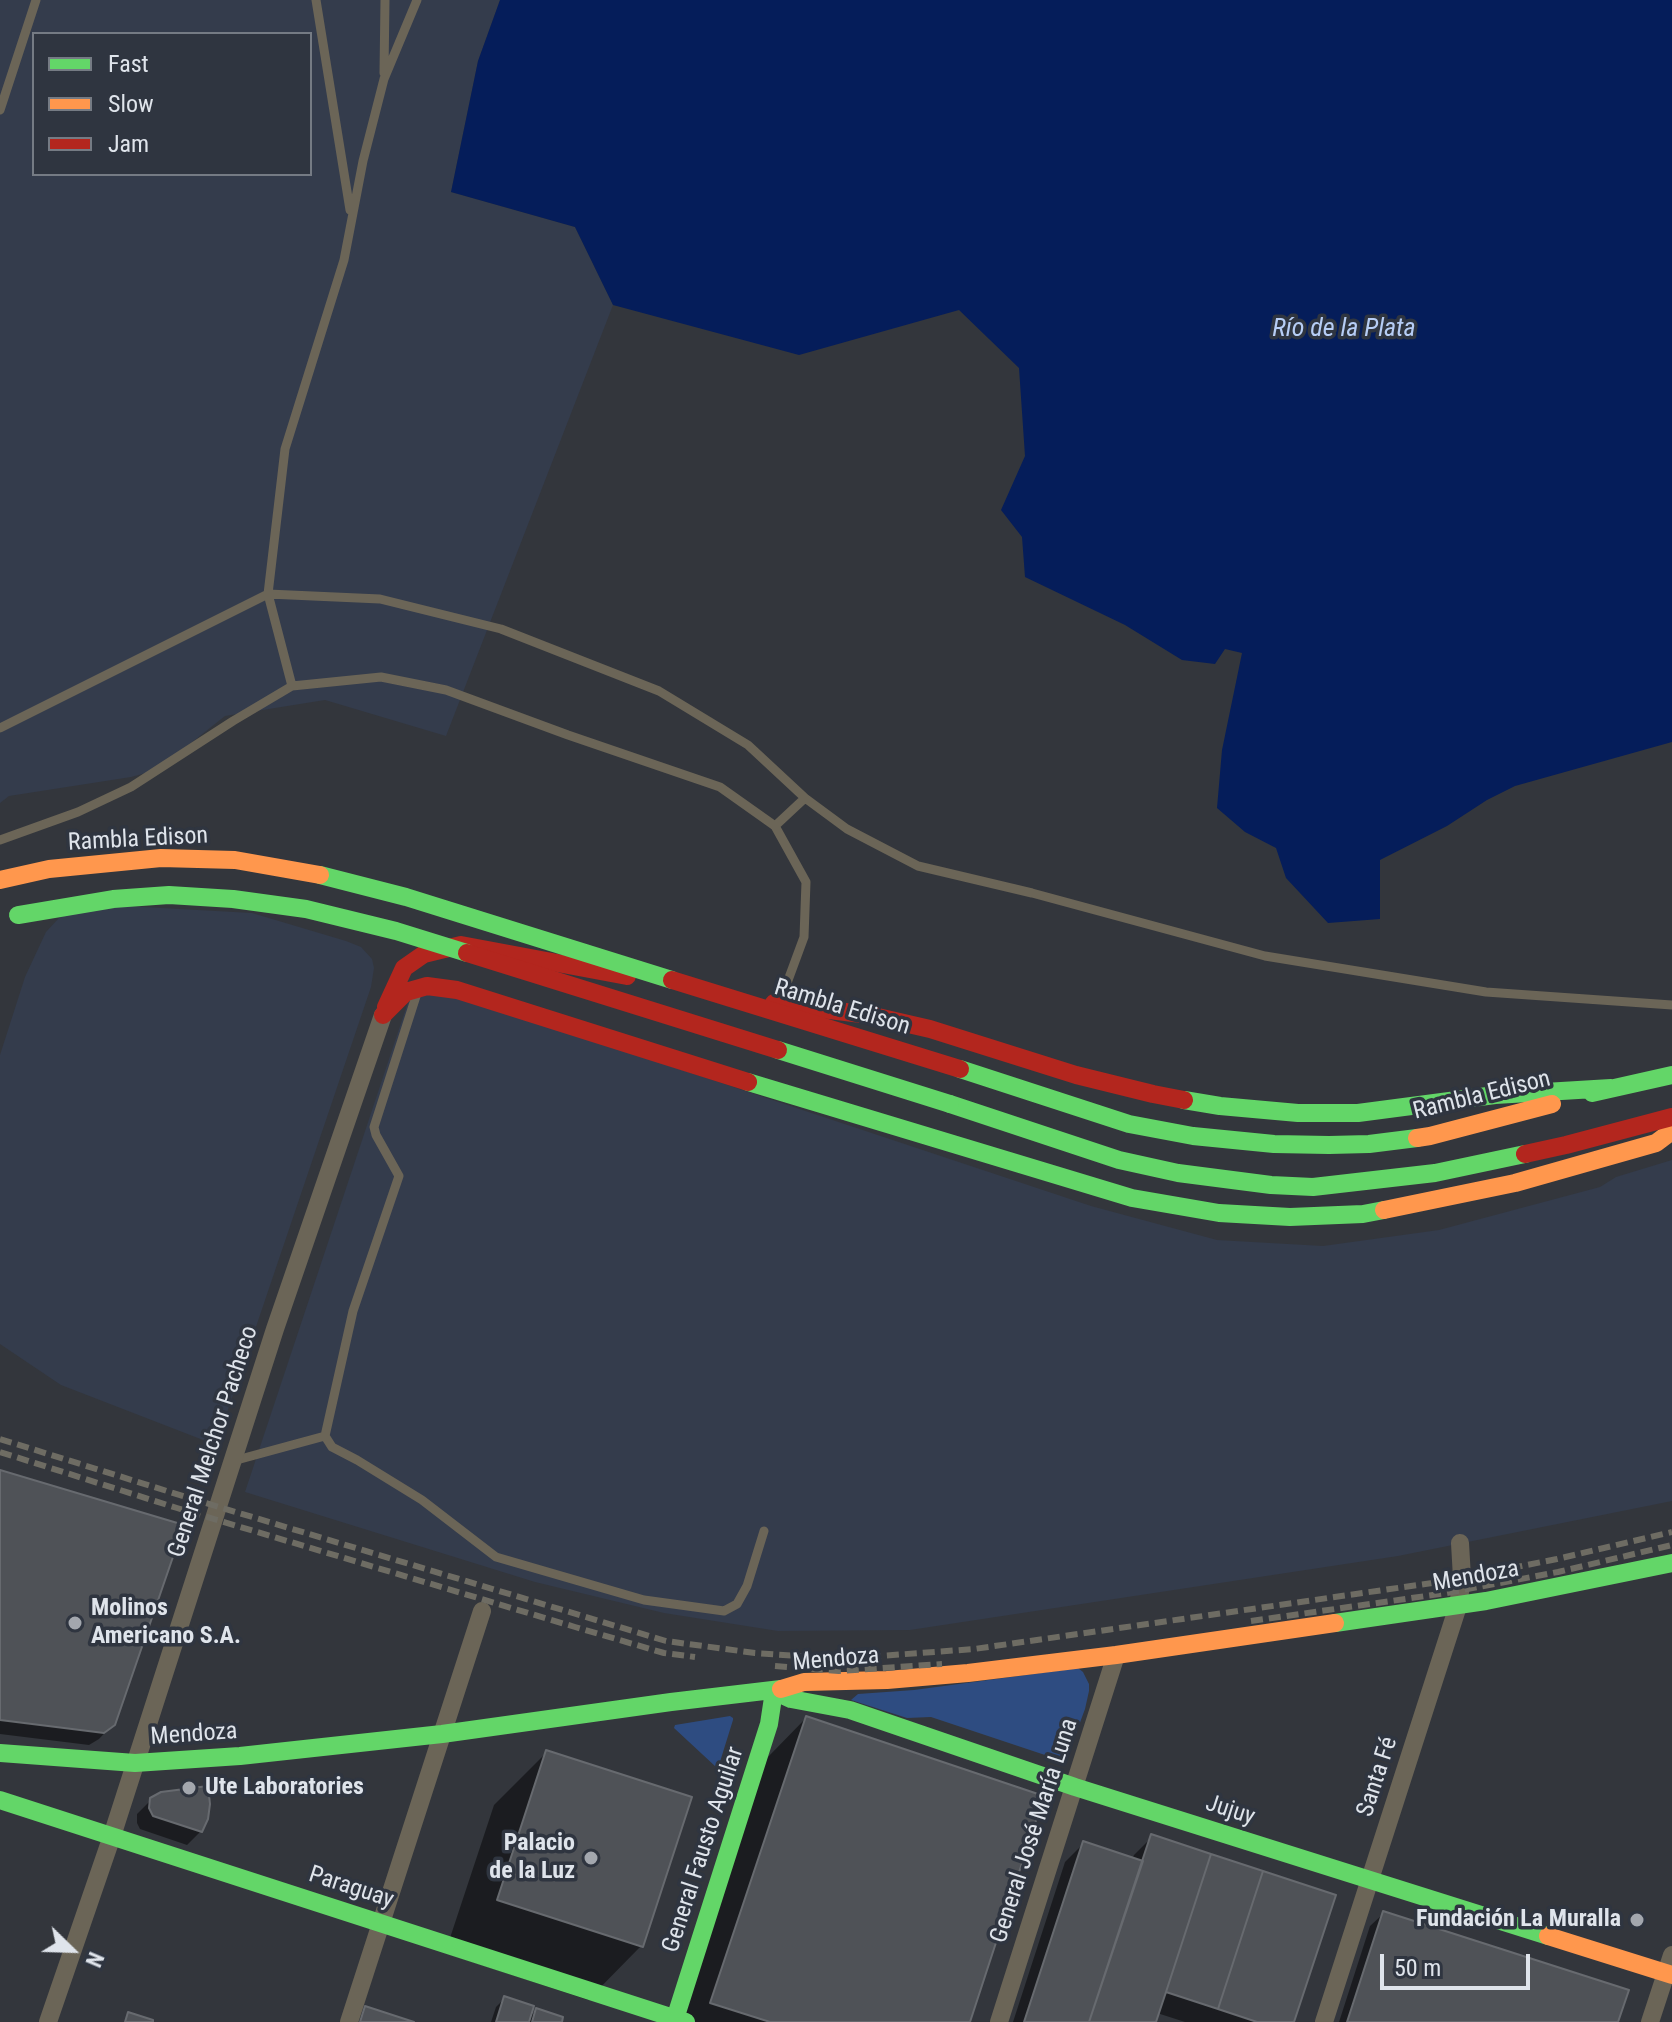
<!DOCTYPE html>
<meta charset="utf-8">
<style>
body{margin:0}
#map{position:relative;width:1672px;height:2022px;overflow:hidden;background:#33363c;font-family:"Roboto Condensed",sans-serif}
canvas{display:block}
.legend{position:absolute;left:32px;top:32px;width:280px;height:144px;box-sizing:border-box;background:#2f3540;border:2px solid #757b84;margin:0;padding:10px 14px;list-style:none;font-size:24px;color:#dfe4eb}
.legend li{display:flex;align-items:center;gap:16px;height:40px}
.legend b{width:40px;border:2px solid #757b84}
.north{position:absolute;left:32px;top:1910px;width:80px;height:80px;-webkit-text-stroke:6px #2f3540;paint-order:stroke;rotate:113deg;font-size:22px;font-weight:700;line-height:32px;text-align:center;color:#dfe4eb}
.north::after{content:'';display:block;margin:auto;width:28px;height:36px;background:#dfe4eb;clip-path:polygon(50% 0,100% 100%,50% 72%,0 100%)}
.scale{position:absolute;left:1380px;top:1954px;width:150px;height:36px;box-sizing:border-box;border:4px solid #dfe4eb;border-top:0;padding-left:10px;font-size:24px;line-height:28px;white-space:nowrap;color:#dfe4eb;-webkit-text-stroke:6px #2f3540;paint-order:stroke}
</style>
<div id="map">
<canvas width="1672" height="2022"></canvas>
<ul class="legend">
<li><b style="height:10px;background:#63d668"></b>Fast</li>
<li><b style="height:10px;background:#ff974d"></b>Slow</li>
<li><b style="height:10px;background:#b3261e"></b>Jam</li>
</ul>
<div class="north">N</div>
<div class="scale">50 m</div>
</div>
<script>
const ctx = document.querySelector('canvas').getContext('2d');
ctx.lineJoin = 'round';
function fill(path, color) {
  ctx.fillStyle = color;
  ctx.fill(path, 'evenodd');
}
function shape(rows) {
  const path = new Path2D();
  for (const r of rows) {
    path.moveTo(r[0], r[1]);
    for (let i = 2; i < r.length; i += 2) path.lineTo(r[i], r[i + 1]);
  }
  return path;
}
function strokePath(path, color, width, dash) {
  ctx.strokeStyle = color;
  ctx.lineWidth = width;
  ctx.lineCap = dash ? 'butt' : 'round';
  ctx.setLineDash(dash || []);
  ctx.stroke(path);
}
function write(font, color, halo, rows, align = 'center') {
  ctx.font = font + ' "Roboto Condensed",sans-serif';
  ctx.lineWidth = 7;
  ctx.setLineDash([]);
  ctx.textBaseline = 'middle';
  ctx.strokeStyle = halo;
  ctx.fillStyle = color;
  for (const [text, x, y, turn = 0] of rows) {
    ctx.save();
    ctx.translate(x, y);
    ctx.rotate((+turn || 0) * Math.PI / 180);
    ctx.textAlign = isNaN(turn) ? turn : align;
    if (halo) ctx.strokeText(text, 0, 0);
    ctx.fillText(text, 0, 0);
    ctx.restore();
  }
}
fill(shape([
 [0,0,500,0,478,61,451,192,575,227,613,305,446,736,325,700,225,716,157,770,131,777,9,796,0,803],
 [34,34,310,34,310,174,34,174],
 [89,904,252,913,346,941,361,947,372,959,374,968,371,987,216,1445,61,1385,0,1344,0,1055,25,977,46,932,59,918],
 [415,981,1091,1206,1217,1240,1323,1246,1439,1230,1600,1187,1616,1177,1672,1160,1672,1501,1398,1556,910,1630,778,1631,664,1613,535,1582,245,1492]
]), '#343c4c');
fill(shape([
 [1078,1668,1083,1672,1089,1684,1089,1691,1085,1709,1068,1755,1063,1758,1054,1758,931,1717,907,1718,851,1700,858,1694,914,1690],
 [730,1716,733,1718,733,1720,719,1765,716,1767,674,1728,675,1725]
]), '#2e4c81');
fill(shape([
 [500,0,1672,0,1672,742,1515,786,1487,800,1447,826,1380,860,1380,919,1328,923,1286,878,1276,848,1245,832,1217,808,1222,750,1242,653,1225,649,1215,664,1182,660,1125,625,1025,577,1022,537,1001,510,1025,456,1019,368,959,310,799,355,613,305,575,227,451,192,478,61]
]), '#051d5a');
fill(shape([
 [0,1472,113,1724,99,1739,89,1745,0,1734],
 [806,1718,968,2022,678,2022,767,1758],
 [547,1752,689,1798,641,1946,588,2000,445,1953,494,1805],
 [151,1800,201,1831,187,1845,140,1829,137,1823,137,1814],
 [1152,1837,1292,2022,1185,2022,1157,2013,1154,2022,1013,2022,1065,1862,1084,1843,1132,1859,1134,1855],
 [1384,1913,1616,2022,1339,2022,1370,1926],
 [504,1999,527,2019,537,2010,560,2022,491,2022,496,2007]
]), '#0007');
const building = shape([
 [0,1470,184,1525,115,1725,104,1733,0,1720,0,1470],
 [806,1716,1044,1796,970,2022,770,2022,710,2003,806,1716],
 [546,1750,692,1797,643,1947,497,1900,546,1750],
 [208,1786,210,1804,208,1819,202,1832,153,1816,149,1808,150,1798,161,1792,208,1786],
 [1151,1834,1211,1854,1166,1992,1156,2022,1089,2022,1151,1834],
 [1083,1841,1143,1861,1089,2022,1024,2022,1083,1841],
 [1211,1854,1263,1871,1218,2009,1166,1992,1211,1854],
 [1263,1871,1336,1895,1294,2022,1257,2022,1218,2009,1263,1871],
 [1383,1911,1629,1990,1618,2022,1347,2022,1383,1911],
 [504,1996,534,2006,529,2022,496,2022,504,1996],
 [365,2006,414,2022,360,2022,365,2006],
 [536,2008,563,2017,562,2022,532,2022,536,2008],
 [128,2012,153,2020,153,2022,125,2022,128,2012]
]);
fill(building, '#4f5257');
strokePath(building, '#676a6f', 2);
strokePath(shape([
 [316,0,350,210],
 [384,73,385,0],
 [0,110,36,0],
 [292,686,268,594,285,449,344,260,363,161,384,79,417,0],
 [0,728,268,594,380,599,501,629,659,691,748,745,805,798,847,829,918,866,1032,893,1265,956,1486,992,1672,1005],
 [775,826,805,798],
 [0,840,78,812,131,787,233,721,292,686,381,677,446,690,568,735,720,787,775,826,806,882,804,937,780,1002],
 [417,993,374,1127,376,1135,399,1176,353,1311,325,1436,332,1447,357,1460,422,1500,496,1557,644,1600,724,1611,737,1604,747,1586,764,1531],
 [233,1461,325,1436]
]), '#6b6557', 9);
strokePath(shape([
 [48,2022,112,1836,275,1329,383,1015],
 [349,2022,482,1611],
 [999,2022,1116,1655],
 [1324,2022,1458,1606,1462,1578,1460,1543],
 [1650,2022,1672,1955]
]), '#6b6557', 18);
strokePath(shape([
 [960,1069,1129,1124,1193,1136,1274,1144,1329,1145,1369,1144,1417,1138],
 [748,1082,1132,1198,1219,1213,1290,1217,1363,1214,1384,1210],
 [1592,1093,1672,1075],
 [1184,1100,1220,1106,1298,1113,1358,1113,1495,1095,1611,1088],
 [950,1104,1119,1160,1178,1173,1271,1185,1313,1187,1435,1173,1525,1154],
 [1335,1623,1486,1601,1672,1563],
 [774,1691,791,1699,850,1710,1075,1787,1548,1936],
 [0,1753,135,1763,240,1756,442,1734,671,1702,781,1689],
 [0,1800,686,2022],
 [674,2022,769,1724,774,1691]
]), '#63d668', 18);
strokePath(shape([
 [1417,1138,1430,1136,1552,1104],
 [1384,1210,1515,1183,1656,1143,1672,1131],
 [781,1689,804,1682,887,1680,968,1673,1116,1655,1335,1623],
 [1548,1936,1672,1975]
]), '#ff974d', 18);
strokePath(shape([
 [774,1003,869,1015,930,1029,1076,1075,1153,1094,1184,1100],
 [386,1007,404,968,424,954,461,945,627,976],
 [383,1015,406,992,427,986,457,990,748,1082],
 [1525,1154,1566,1145,1672,1117]
]), '#b3261e', 18);
strokePath(shape([
 [0,1439,199,1501,666,1641,755,1653,839,1659,974,1649,1446,1581,1557,1559,1672,1532],
 [0,1452,177,1508,575,1627,664,1653,695,1657],
 [1251,1621,1447,1593,1558,1572,1672,1545],
 [775,1666,839,1671,942,1664]
]), '#6e6c63', 6, [12, 6]);
strokePath(shape([
 [320,875,406,897,672,980],
 [18,915,113,899,169,895,233,899,306,909,396,931,467,953],
 [778,1050,950,1104]
]), '#63d668', 18);
strokePath(shape([
 [0,880,49,869,161,858,235,860,320,875]
]), '#ff974d', 18);
strokePath(shape([
 [467,953,778,1050],
 [672,980,960,1069]
]), '#b3261e', 18);
for (const [x, y, r, color] of [
 [75,1623,8,"#a3a7ae"],
 [189,1788,8,"#a3a7ae"],
 [591,1858,8,"#a3a7ae"],
 [1637,1920,8,"#a3a7ae"]
]) {
  const dot = new Path2D();
  dot.arc(x, y, r, 0, 2 * Math.PI);
  ctx.fillStyle = color;
  ctx.fill(dot);
  strokePath(dot, '#2f3540', 3);
}
write('24px', '#dfe4eb', '#2f3540', [
 ["Rambla Edison",138,840,-3],
 ["Rambla Edison",842,1008,17],
 ["Rambla Edison",1482,1096,-14],
 ["General Melchor Pacheco",214,1442,-72],
 ["Mendoza",1476,1577,-10],
 ["Mendoza",836,1660,-5],
 ["Mendoza",194,1735,-4],
 ["Santa Fé",1378,1777,-72],
 ["Jujuy",1230,1811,18],
 ["General José María Luna",1035,1831,-72],
 ["General Fausto Aguilar",704,1850,-72],
 ["Paraguay",351,1888,18]
]);
write('bold 24px', '#dfe4eb', '#2f3540', [
 ["Molinos",91,1609],
 ["Americano S.A.",91,1637],
 ["Ute Laboratories",205,1788],
 ["Palacio",575,1844,"right"],
 ["de la Luz",575,1872,"right"],
 ["Fundación La Muralla",1621,1920,"right"]
], 'left');
write('italic 26px', '#b6cdf5', '#2f3540', [
 ["Río de la Plata",1344,329]
]);
</script>
